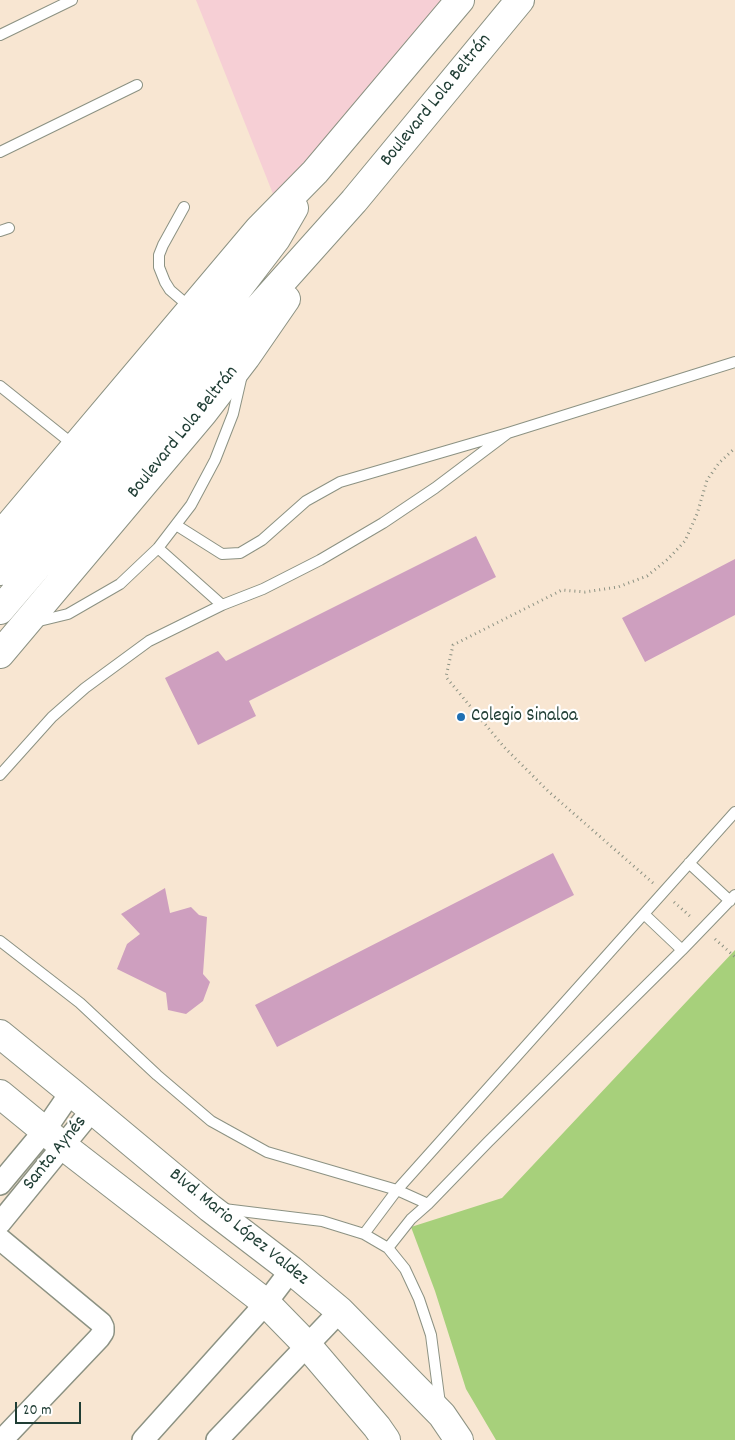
<!DOCTYPE html>
<meta charset="utf-8">
<style>
body{margin:0}
#map{position:relative;width:735px;height:1440px;overflow:hidden;background:#f8e6d2;font-family:Dekko,sans-serif}
canvas{display:block}
.scale{position:absolute;left:15px;top:1402px;width:66px;height:22px;box-sizing:border-box;border:2px solid #1f3d34;border-top:0;padding-left:6px;font-size:15px;line-height:18px;white-space:nowrap;color:#1f3d34;-webkit-text-stroke:4px #fff;paint-order:stroke}
</style>
<div id="map">
<canvas width="735" height="1440"></canvas>
<div class="scale">20 m</div>
</div>
<script>
const ctx = document.querySelector('canvas').getContext('2d');
ctx.lineJoin = 'round';
function fill(path, color) {
  ctx.fillStyle = color;
  ctx.fill(path, 'evenodd');
}
function shape(rows) {
  const path = new Path2D();
  for (const r of rows) {
    path.moveTo(r[0], r[1]);
    for (let i = 2; i < r.length; i += 2) path.lineTo(r[i], r[i + 1]);
  }
  return path;
}
function strokePath(path, color, width, dash) {
  ctx.strokeStyle = color;
  ctx.lineWidth = width;
  ctx.lineCap = dash ? 'butt' : 'round';
  ctx.setLineDash(dash || []);
  ctx.stroke(path);
}
function write(font, color, halo, rows, align = 'center') {
  ctx.font = font + ' Dekko,sans-serif';
  ctx.lineWidth = 4.5;
  ctx.setLineDash([]);
  ctx.textBaseline = 'middle';
  ctx.strokeStyle = halo;
  ctx.fillStyle = color;
  for (const [text, x, y, turn = 0] of rows) {
    ctx.save();
    ctx.translate(x, y);
    ctx.rotate((+turn || 0) * Math.PI / 180);
    ctx.textAlign = isNaN(turn) ? turn : align;
    if (halo) ctx.strokeText(text, 0, 0);
    ctx.fillText(text, 0, 0);
    ctx.restore();
  }
}
fill(shape([
 [196,0,455,0,279,209]
]), '#f6cfd5');
fill(shape([
 [735,950,735,1440,496,1440,466,1389,435,1291,411,1227,502,1198]
]), '#a7d07b');
fill(shape([
 [476,536,496,577,249,701,256,716,198,745,165,678,218,651,226,661],
 [735,559,735,615,645,662,622,618],
 [553,853,574,895,277,1047,255,1005],
 [165,888,170,913,191,907,199,915,207,917,203,974,210,982,203,1001,186,1014,168,1010,166,993,117,969,127,944,140,934,121,914]
]), '#ce9fbf');
const lane = shape([
 [0,35,72,0],
 [0,152,137,85],
 [184,207,163,245,159,255,159,267,165,282,170,290,191,308],
 [0,231,9,228],
 [0,386,75,446],
 [176,525,222,554,240,553,262,540,306,501,340,482,508,433,735,362],
 [158,548,222,605],
 [35,622,68,614,120,584,158,548,191,505,215,460,233,414,242,375],
 [0,775,52,717,85,688,149,641,222,605,263,589,320,560,383,523,435,488,508,433],
 [689,863,730,901],
 [644,914,682,950],
 [0,941,80,1003,157,1075,211,1121,267,1152,397,1190,428,1204],
 [224,1209,322,1221,364,1234,388,1248,405,1269,419,1299,431,1335,440,1404],
 [364,1234,397,1190,735,812],
 [388,1248,411,1219,428,1204,488,1142,682,950,735,895]
]);
const street = shape([
 [0,1184,45,1130,71,1092],
 [0,1223,93,1109],
 [0,1239,101,1323,103,1327,103,1332,99,1338,2,1440],
 [143,1440,266,1303,291,1270],
 [217,1440,340,1311]
]);
const secondary = shape([
 [0,536,259,229,315,172,460,0],
 [0,571,224,307,276,239,294,208],
 [0,610,244,324,354,201,520,0],
 [0,654,203,413,246,357,286,299],
 [0,1034,71,1092,210,1208,291,1270,340,1311,442,1415,459,1440],
 [0,1094,62,1145,266,1303,307,1345,377,1427,386,1440]
]);
strokePath(lane, '#8c9283', 12);
strokePath(street, '#8c9283', 24);
strokePath(secondary, '#8c9283', 30);
strokePath(shape([
 [653,883,548,791,504,747,446,677,453,645,562,590,585,592,618,587,647,576,668,559,685,541,697,514,707,480,719,463,735,448],
 [674,902,692,918],
 [715,939,735,957]
]), '#8c9283', 3, [1, 4]);
strokePath(lane, '#fff', 10);
strokePath(street, '#fff', 21);
strokePath(secondary, '#fff', 28);
for (const [x, y, r, color] of [
 [461,717,5,"#1f6fb2"]
]) {
  const dot = new Path2D();
  dot.arc(x, y, r, 0, 2 * Math.PI);
  ctx.fillStyle = color;
  ctx.fill(dot);
  strokePath(dot, '#fff', 2);
}
write('19px', '#1f3d34', '#fff', [
 ["Boulevard Lola Beltrán",437,101,-51],
 ["Boulevard Lola Beltrán",184,433,-51],
 ["Santa Aynés",56,1154,-51],
 ["Blvd. Mario López Valdez",238,1228,39]
]);
write('19px', '#1f3d34', '#fff', [
 ["Colegio Sinaloa",471,717]
], 'left');
</script>
